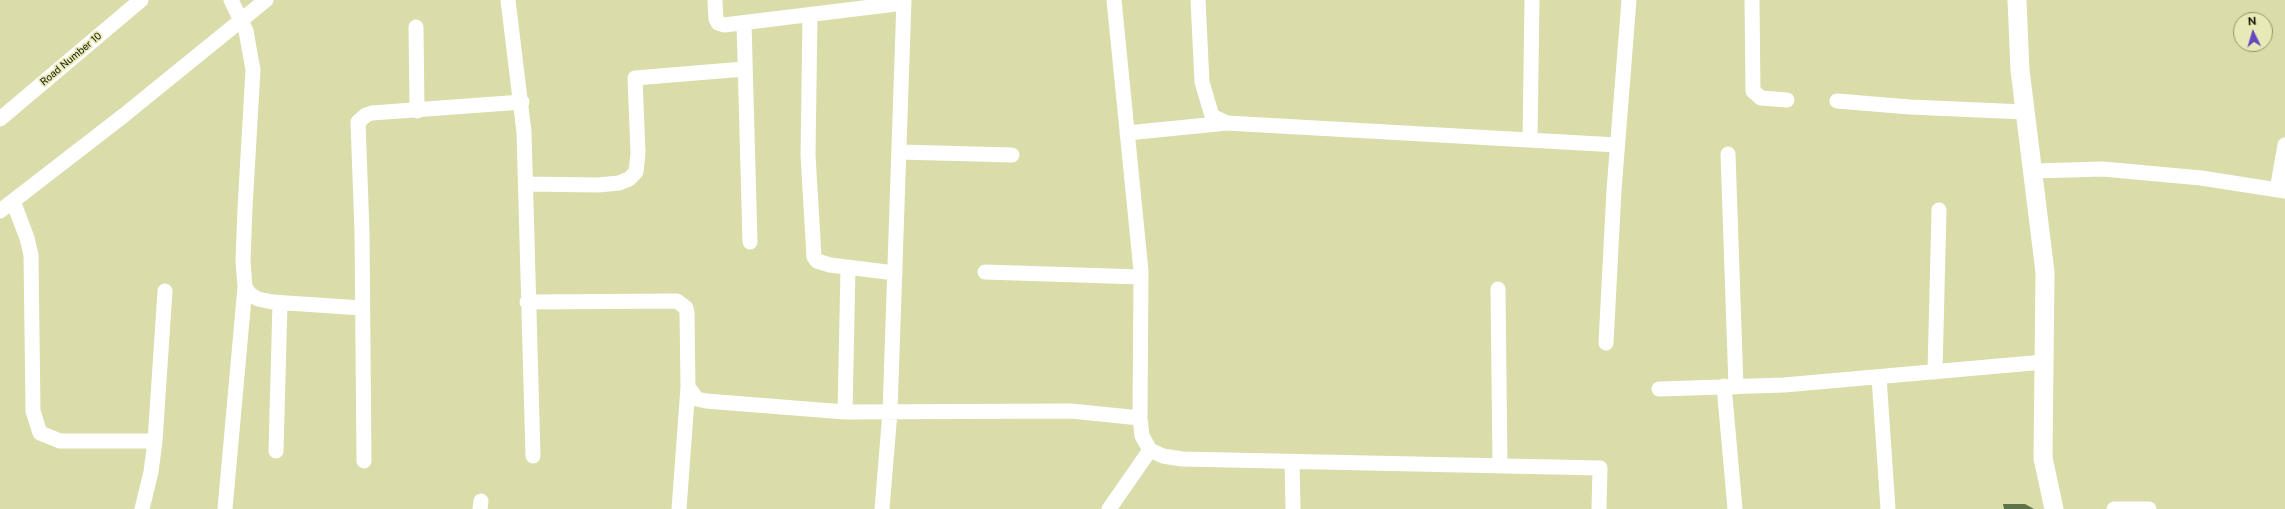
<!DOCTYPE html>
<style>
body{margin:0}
#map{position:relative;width:2285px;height:509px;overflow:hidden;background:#dadca9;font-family:"Public Sans",sans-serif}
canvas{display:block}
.north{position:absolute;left:2233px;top:12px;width:40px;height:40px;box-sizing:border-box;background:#e7e9b6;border:1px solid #93956f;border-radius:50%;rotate:355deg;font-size:11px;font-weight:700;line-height:16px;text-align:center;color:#161604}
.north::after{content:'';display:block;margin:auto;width:14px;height:18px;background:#6647c0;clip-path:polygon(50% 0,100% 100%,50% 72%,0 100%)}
</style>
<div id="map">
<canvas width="2285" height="509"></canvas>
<div class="north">N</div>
</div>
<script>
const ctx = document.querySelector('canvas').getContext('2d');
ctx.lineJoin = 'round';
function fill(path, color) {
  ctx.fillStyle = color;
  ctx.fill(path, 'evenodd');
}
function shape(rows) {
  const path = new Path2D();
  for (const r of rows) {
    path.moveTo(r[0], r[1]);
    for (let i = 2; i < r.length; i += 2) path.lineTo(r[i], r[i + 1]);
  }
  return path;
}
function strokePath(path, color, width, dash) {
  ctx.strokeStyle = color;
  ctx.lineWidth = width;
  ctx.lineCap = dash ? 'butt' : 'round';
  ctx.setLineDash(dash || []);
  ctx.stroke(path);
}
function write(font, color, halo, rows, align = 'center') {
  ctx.font = font + ' "Public Sans",sans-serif';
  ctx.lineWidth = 3.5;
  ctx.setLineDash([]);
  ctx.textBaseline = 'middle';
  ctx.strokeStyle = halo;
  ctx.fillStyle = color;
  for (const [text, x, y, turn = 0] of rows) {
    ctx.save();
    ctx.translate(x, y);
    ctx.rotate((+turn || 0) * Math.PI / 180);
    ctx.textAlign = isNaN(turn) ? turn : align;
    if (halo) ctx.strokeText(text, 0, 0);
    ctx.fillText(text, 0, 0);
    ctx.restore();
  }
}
fill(shape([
 [2003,504,2025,504,2034,509,2004,509]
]), '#5e7349');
strokePath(shape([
 [231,0,246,31,253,70,245,208,243,261,245,287,250,294,258,299,272,302,362,308],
 [508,0,524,132,533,456],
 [715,0,716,19,718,23,724,25,904,3],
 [1114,0,1141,271,1140,418,1142,436,1150,450,1163,456,1182,459,1600,468,1599,509],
 [1198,0,1202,82,1212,116,1227,123,1617,145],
 [1752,0,1753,91,1761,98,1787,100],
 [810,15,808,155,814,257,817,261,830,265,895,273],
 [744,23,750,242],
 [416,27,417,111],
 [1837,101,1910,107,2025,112],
 [0,119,141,0],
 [1127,133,1227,123],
 [1530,140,1532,0],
 [900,152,1012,155],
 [1728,154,1736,387],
 [2033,171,2103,169,2201,178,2285,191],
 [526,184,598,185,619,183,629,179,636,172,638,153,635,78,744,69],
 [2277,190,2285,145],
 [13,201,27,238,31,255,33,411,40,433,60,441,155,441],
 [0,211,123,116,266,0],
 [985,272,1141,277],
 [1498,289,1500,466],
 [527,302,677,301,686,308,687,313,688,387,697,399,706,401,845,412,1071,411,1140,418],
 [1606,343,1614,190,1629,0],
 [1935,372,1939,210],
 [1879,377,1888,509],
 [1724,386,1735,509],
 [1659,389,1784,385,2044,362],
 [845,412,848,268],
 [276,451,280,303],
 [364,461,362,232,358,122,366,115,372,113,522,102],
 [1292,463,1293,509],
 [142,509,151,472,155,441,165,291],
 [225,509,245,287],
 [480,509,481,501],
 [679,509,688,387],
 [882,509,890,412,904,0],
 [1109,509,1150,450],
 [2114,509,2149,509]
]), '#fff', 15);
strokePath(shape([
 [2017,0,2020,70,2045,272,2043,458,2054,509]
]), '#fff', 19);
write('10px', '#161604', '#e7e9b6', [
 ["Road Number 10",71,59,-40]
]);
</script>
